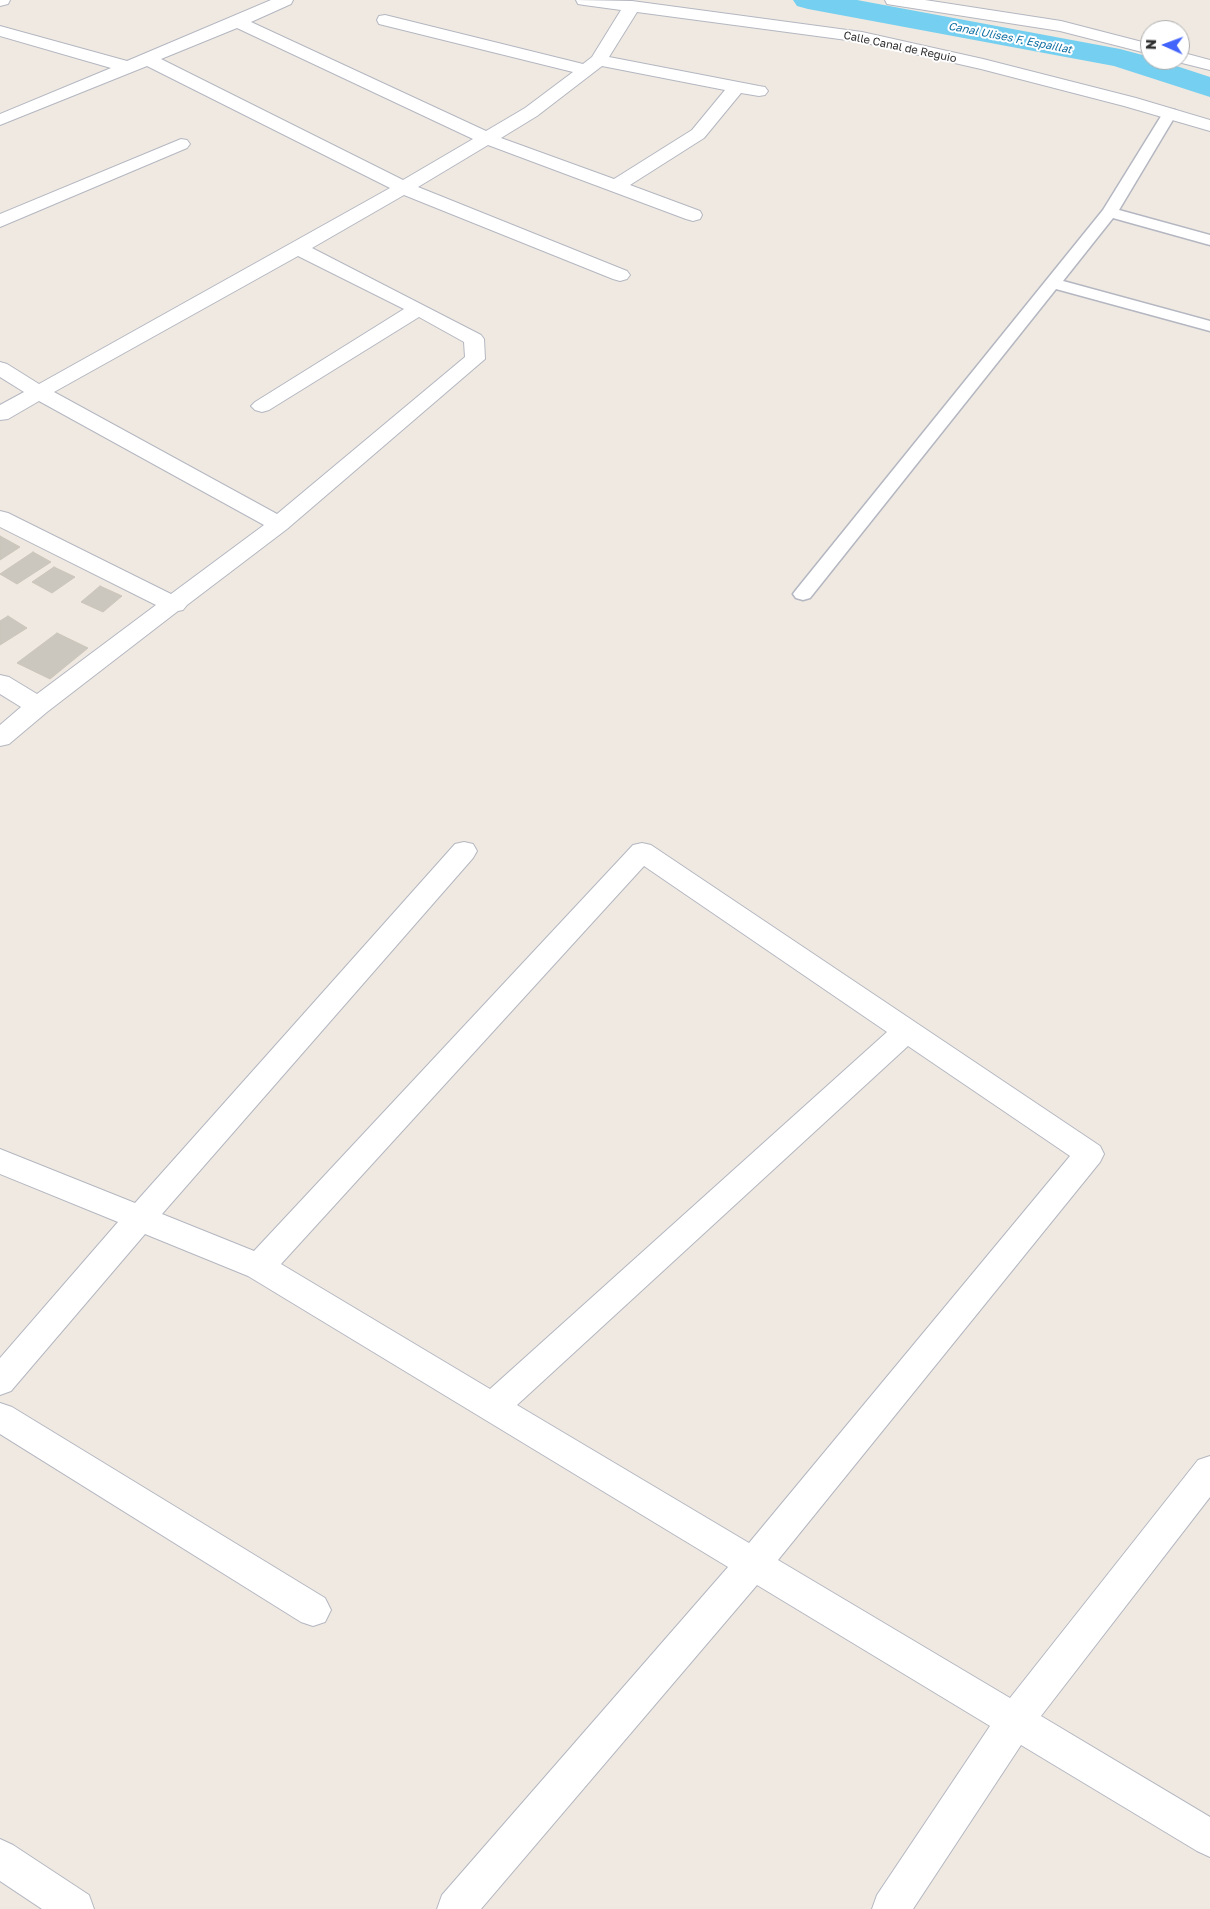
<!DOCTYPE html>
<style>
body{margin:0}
#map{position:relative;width:1210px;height:1909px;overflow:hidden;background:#efe9e1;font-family:"Golos Text",sans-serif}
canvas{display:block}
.north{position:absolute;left:1140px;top:20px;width:50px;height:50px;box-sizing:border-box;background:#fff;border:1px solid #ababab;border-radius:50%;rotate:272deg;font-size:14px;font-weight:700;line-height:20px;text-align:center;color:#2e2e2e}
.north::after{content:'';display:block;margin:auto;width:18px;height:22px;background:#4264fb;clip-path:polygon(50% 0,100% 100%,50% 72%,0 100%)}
</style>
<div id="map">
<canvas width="1210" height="1909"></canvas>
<div class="north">N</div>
</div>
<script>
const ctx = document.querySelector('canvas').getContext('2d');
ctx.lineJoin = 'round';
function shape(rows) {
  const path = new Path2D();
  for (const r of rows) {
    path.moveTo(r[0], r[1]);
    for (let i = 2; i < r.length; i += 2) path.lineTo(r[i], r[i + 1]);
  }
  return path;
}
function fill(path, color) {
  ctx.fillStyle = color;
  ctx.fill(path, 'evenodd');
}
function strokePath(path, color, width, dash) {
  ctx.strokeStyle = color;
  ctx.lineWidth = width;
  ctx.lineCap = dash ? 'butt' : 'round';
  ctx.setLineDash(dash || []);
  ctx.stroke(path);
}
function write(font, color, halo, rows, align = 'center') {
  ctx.font = font + ' "Golos Text",sans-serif';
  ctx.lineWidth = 4;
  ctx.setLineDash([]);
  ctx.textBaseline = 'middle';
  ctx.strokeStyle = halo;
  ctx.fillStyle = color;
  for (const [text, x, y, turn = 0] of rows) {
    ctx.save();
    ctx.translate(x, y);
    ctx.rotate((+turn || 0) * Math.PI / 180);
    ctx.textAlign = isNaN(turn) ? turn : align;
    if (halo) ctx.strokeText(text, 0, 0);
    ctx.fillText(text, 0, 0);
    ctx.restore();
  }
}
fill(shape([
 [793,0,857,0,1120,49,1150,57,1150,60,1158,60,1210,77,1210,97,1114,66,808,9,797,6,793,0]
]), '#75cff0');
const building = shape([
 [0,536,20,547,0,560,0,536],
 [33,552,51,562,17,584,0,574,33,552],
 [54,567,75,577,52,593,32,582,54,567],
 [100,586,122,596,103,612,81,602,100,586],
 [8,616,27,628,0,645,0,621,8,616],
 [57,633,88,648,50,679,17,663,57,633]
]);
fill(building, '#cbc7bf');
strokePath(building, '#cbc5ba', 1);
const service = shape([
 [1170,109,1175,110,1177,113,1119,210,1210,235,1210,245,1113,218,1063,281,1210,321,1210,331,1056,289,810,598,803,600,796,598,793,594,796,590,1103,210,1163,113,1165,110,1170,109]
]);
const minor = shape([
 [0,0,10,0,8,4,0,6,0,0],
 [271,0,293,0,291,4,251,22,486,131,525,108,573,72,379,24,377,20,379,16,385,15,583,64,592,57,621,10,584,5,578,4,576,0,632,1,862,32,983,59,1136,98,1210,120,1210,131,1124,106,981,69,862,42,637,12,609,57,759,86,765,87,768,91,765,95,759,96,741,93,704,138,630,185,700,211,702,215,700,219,693,221,686,219,488,145,418,187,627,271,630,275,627,279,620,281,613,279,404,195,312,248,481,335,484,339,485,359,287,529,187,605,183,610,178,611,47,712,9,744,0,746,0,725,21,707,0,694,0,675,9,677,37,694,156,605,0,527,0,511,8,513,171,594,264,525,39,401,8,419,0,420,0,405,24,392,0,377,0,362,7,364,39,384,390,188,147,66,0,125,0,114,111,68,0,36,0,26,127,61,271,0],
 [237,28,473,139,403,180,161,59,237,28],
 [602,66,725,90,692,130,614,179,501,138,537,116,602,66],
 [298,256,404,309,255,402,251,406,255,410,262,412,269,410,419,317,464,342,465,357,277,514,54,392,298,256],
 [885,0,925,0,1061,21,1150,44,1150,54,1060,31,893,5,887,4,885,0],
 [1180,52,1210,60,1210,70,1174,61,1180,60,1180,52],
 [181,139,187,140,190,144,187,148,0,227,0,214,181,139],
 [464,842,473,844,477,851,473,858,162,1214,254,1251,633,845,642,843,651,845,1100,1146,1104,1154,1100,1162,778,1560,1010,1698,1198,1460,1210,1456,1210,1497,1041,1716,1210,1817,1210,1857,1197,1851,1021,1745,913,1909,872,1909,877,1895,990,1726,757,1585,481,1909,437,1909,442,1895,728,1567,248,1276,145,1234,11,1391,0,1395,0,1358,118,1222,0,1174,0,1149,135,1203,455,844,464,842],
 [644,866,887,1032,490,1389,281,1264,644,866],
 [908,1046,1070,1156,749,1543,517,1405,908,1046],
 [0,1403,12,1407,325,1598,331,1610,325,1622,313,1626,301,1622,0,1434,0,1403],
 [0,1839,13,1845,89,1895,94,1909,42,1909,0,1881,0,1839]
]);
strokePath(service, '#b4b7c1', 3);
strokePath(minor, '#b4b7c1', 2);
fill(service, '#fff');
fill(minor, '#fff');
write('italic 11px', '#0d6fa3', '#fff', [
 ["Canal Ulises F. Espaillat",1010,38,11]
]);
write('11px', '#2e2e2e', '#fff', [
 ["Calle Canal de Reguio",900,47,12]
]);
</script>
